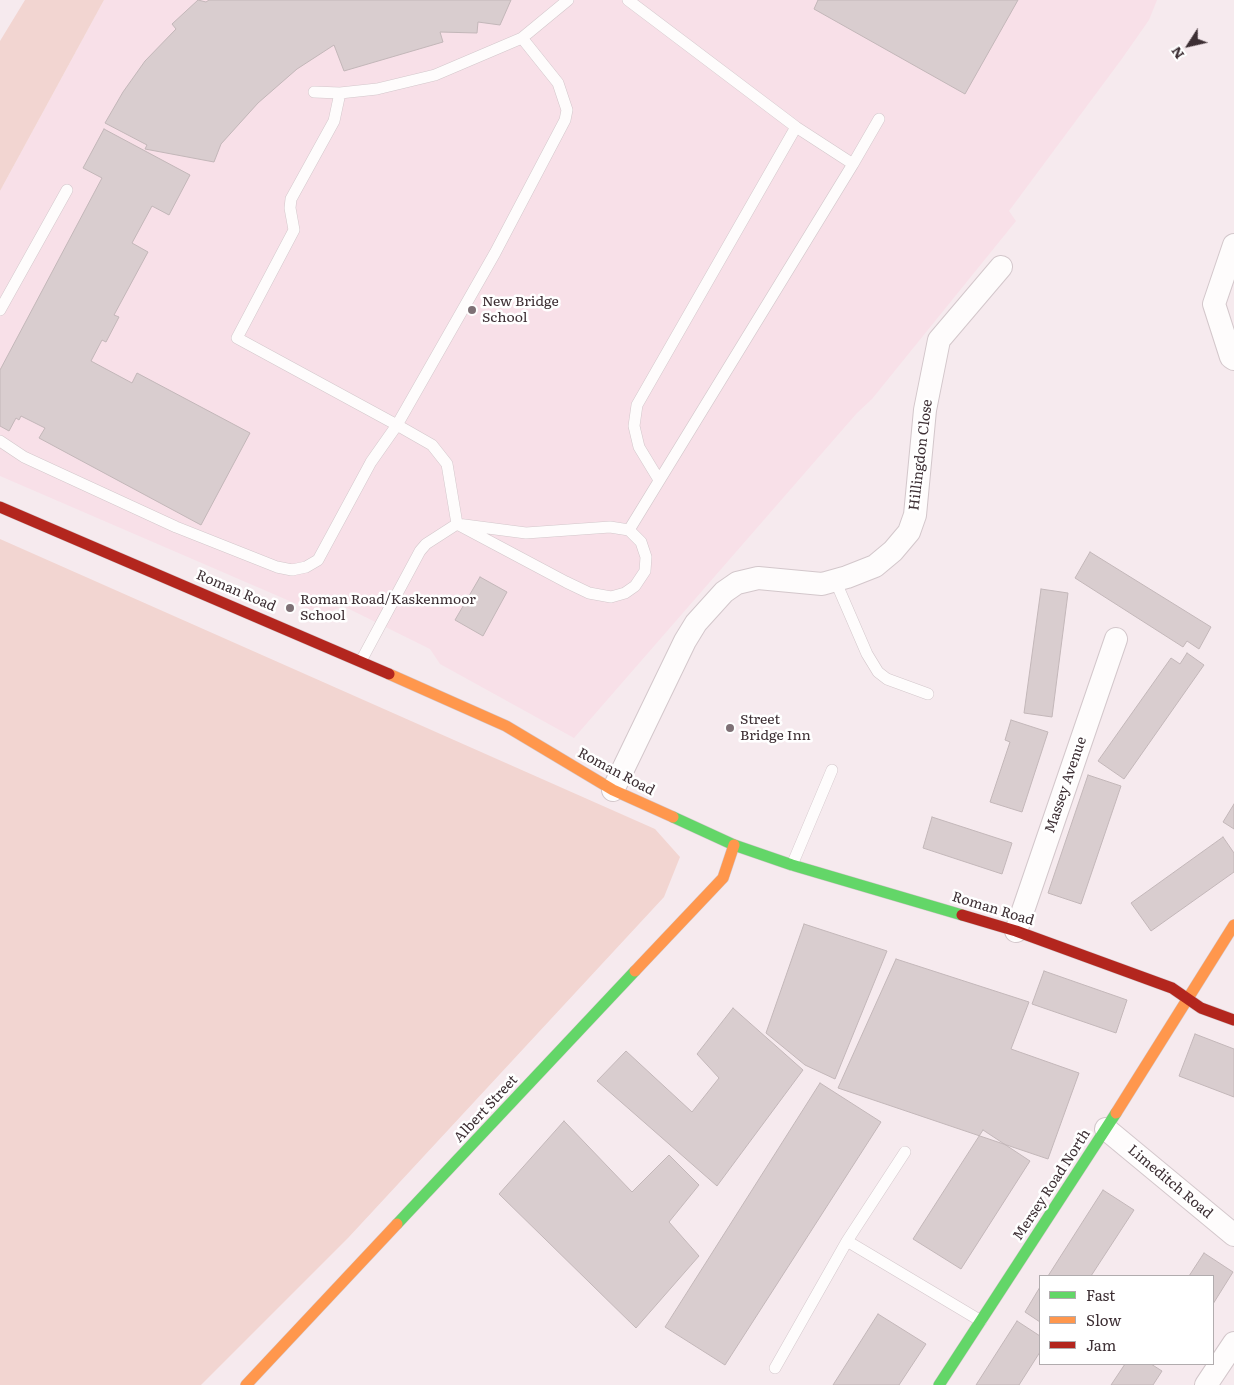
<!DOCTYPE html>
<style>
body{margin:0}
#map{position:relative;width:1234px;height:1385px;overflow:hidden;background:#f6eaee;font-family:Literata,serif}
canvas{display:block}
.legend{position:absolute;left:1039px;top:1275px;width:175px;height:90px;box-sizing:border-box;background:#fff;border:1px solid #b1acae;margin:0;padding:6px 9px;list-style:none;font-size:15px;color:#3d2f34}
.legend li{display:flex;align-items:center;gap:10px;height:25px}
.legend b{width:25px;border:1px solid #b1acae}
.north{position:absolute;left:1164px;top:20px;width:50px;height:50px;-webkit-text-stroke:4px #fff;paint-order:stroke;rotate:235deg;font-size:14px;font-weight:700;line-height:20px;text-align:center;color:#3d2f34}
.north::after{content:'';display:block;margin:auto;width:18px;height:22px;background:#3d2f34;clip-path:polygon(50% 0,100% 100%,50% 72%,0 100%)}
</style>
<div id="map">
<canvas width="1234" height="1385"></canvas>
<ul class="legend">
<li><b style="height:6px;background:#63d668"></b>Fast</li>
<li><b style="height:6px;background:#ff974d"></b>Slow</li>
<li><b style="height:6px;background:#b3261e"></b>Jam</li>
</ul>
<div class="north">N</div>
</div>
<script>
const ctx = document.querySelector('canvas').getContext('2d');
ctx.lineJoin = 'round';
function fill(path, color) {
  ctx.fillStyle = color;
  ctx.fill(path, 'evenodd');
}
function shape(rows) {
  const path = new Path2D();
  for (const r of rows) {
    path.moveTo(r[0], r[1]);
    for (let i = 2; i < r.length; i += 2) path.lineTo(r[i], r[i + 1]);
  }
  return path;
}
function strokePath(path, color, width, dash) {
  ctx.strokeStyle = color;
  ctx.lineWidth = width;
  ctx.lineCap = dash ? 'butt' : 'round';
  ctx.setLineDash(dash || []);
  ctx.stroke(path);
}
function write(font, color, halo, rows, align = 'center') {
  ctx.font = font + ' Literata,serif';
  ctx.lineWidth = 5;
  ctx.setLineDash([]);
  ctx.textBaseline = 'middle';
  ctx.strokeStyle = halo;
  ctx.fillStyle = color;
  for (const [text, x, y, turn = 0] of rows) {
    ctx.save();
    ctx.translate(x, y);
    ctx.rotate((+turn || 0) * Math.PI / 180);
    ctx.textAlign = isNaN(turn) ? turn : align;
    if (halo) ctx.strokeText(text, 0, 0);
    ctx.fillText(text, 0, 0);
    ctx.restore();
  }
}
fill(shape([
 [104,0,1157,0,1149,20,1121,60,1009,211,1016,221,872,399,857,413,574,738,440,664,430,649,343,606,322,615,0,476,0,191]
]), '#f8e0e8');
fill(shape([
 [25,0,104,0,0,191,0,41],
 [0,539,655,829,680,857,664,897,348,1238,201,1385,0,1385]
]), '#f2d5d1');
const building = shape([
 [198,0,206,2,209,0,511,0,500,25,478,22,477,33,440,32,443,42,344,71,334,45,297,69,258,103,221,144,214,162,145,149,147,145,105,123,123,92,145,61,176,29,172,24,198,0],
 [818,0,1018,0,965,94,814,9,818,0],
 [104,129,190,175,169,215,152,206,132,243,148,252,114,315,119,317,106,342,102,340,91,361,132,383,137,373,250,433,201,525,39,438,45,428,21,416,19,420,16,418,9,431,0,426,0,370,102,178,83,168,104,129],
 [1090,552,1211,627,1199,649,1187,641,1183,647,1075,578,1090,552],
 [480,577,507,592,483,636,455,620,480,577],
 [1041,589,1068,593,1052,717,1024,713,1041,589],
 [1187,653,1204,665,1124,779,1098,761,1171,658,1180,664,1187,653],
 [1011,720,1048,732,1022,812,990,802,1010,742,1005,740,1011,720],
 [1088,775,1121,786,1081,904,1048,893,1088,775],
 [1234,804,1234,829,1223,822,1234,804],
 [932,817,1012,843,1002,874,923,848,932,817],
 [1223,837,1234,853,1234,872,1151,931,1131,903,1223,837],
 [804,924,887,951,835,1079,805,1065,766,1033,804,924],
 [896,959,1029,1002,1011,1049,1079,1073,1048,1159,838,1088,896,959],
 [1044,971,1127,1000,1116,1033,1032,1004,1044,971],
 [733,1008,803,1070,717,1186,597,1081,626,1051,692,1112,719,1078,697,1054,733,1008],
 [1195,1034,1234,1049,1234,1097,1179,1076,1195,1034],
 [820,1083,881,1122,725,1365,665,1327,820,1083],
 [564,1121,632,1192,669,1155,699,1185,669,1222,699,1256,636,1328,499,1194,564,1121],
 [983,1130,1030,1161,961,1269,913,1239,983,1130],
 [1103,1190,1134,1210,1091,1276,1048,1276,1103,1190],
 [1204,1253,1233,1272,1213,1304,1213,1276,1189,1276,1204,1253],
 [1040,1287,1040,1322,1025,1312,1040,1287],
 [878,1314,926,1344,899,1385,833,1385,878,1314],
 [1017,1321,1040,1336,1040,1352,1019,1385,976,1385,1017,1321],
 [1125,1364,1151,1364,1162,1371,1153,1385,1111,1385,1125,1364]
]);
fill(building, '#d9cdcf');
strokePath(building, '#c3b7b9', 1);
const lane = shape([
 [628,0,796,127,853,164,629,530],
 [314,92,340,93,377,89,435,75,522,38,568,0],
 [340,93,334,121,291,199,290,208,294,230,237,338,397,425,495,253,565,120,567,110,558,83,522,38],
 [853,164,879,119],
 [0,310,67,190],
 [0,441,24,457,176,527,277,567,292,570,306,567,318,560,371,462,397,425,432,445,447,464,457,524,526,533,610,527,629,530,641,542,646,557,645,571,635,586,625,593,611,597,589,593,566,582,457,524,426,544,420,551,361,661],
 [659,480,639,447,634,426,637,405,796,127],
 [835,580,867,654,878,672,887,679,928,694],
 [792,865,832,770],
 [847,1241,981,1321],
 [775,1368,847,1241,905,1152]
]);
const street = shape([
 [1234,245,1214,304,1231,357,1234,359],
 [613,790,685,641,696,623,724,592,737,583,758,578,822,584,847,577,875,566,893,551,909,532,915,515,925,410,939,340,1001,267],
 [1016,931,1116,639],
 [1106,1129,1234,1235],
 [1206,1385,1234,1343]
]);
const fast = shape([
 [673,817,734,845,792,865,962,915],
 [397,1224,635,971],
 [939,1385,1116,1113]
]);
const slow = shape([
 [389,674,506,726,613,790,673,817],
 [635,971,723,878,734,845],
 [1116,1113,1234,925],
 [246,1385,397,1224]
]);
const jam = shape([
 [0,507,389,674],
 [962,915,1016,931,1172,988,1201,1008,1234,1020]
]);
strokePath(lane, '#d3c7cb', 12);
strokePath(street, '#d3c7cb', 24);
strokePath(fast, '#d3c7cb', 12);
strokePath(slow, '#d3c7cb', 12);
strokePath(jam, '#d3c7cb', 12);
strokePath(lane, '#fefcfc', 11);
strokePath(street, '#fefcfc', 22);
strokePath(fast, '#63d668', 11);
strokePath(slow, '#ff974d', 11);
strokePath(jam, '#b3261e', 11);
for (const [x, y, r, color] of [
 [472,310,5,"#7e7075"],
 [290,608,5,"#7e7075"],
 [730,728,5,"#7e7075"]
]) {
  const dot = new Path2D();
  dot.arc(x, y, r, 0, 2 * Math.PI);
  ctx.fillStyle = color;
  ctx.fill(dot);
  strokePath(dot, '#fff', 2);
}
write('14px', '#3d2f34', '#fff', [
 ["New Bridge",482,302],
 ["School",482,318],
 ["Roman Road/Kaskenmoor",300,600],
 ["School",300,616],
 ["Street",740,720],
 ["Bridge Inn",740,736]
], 'left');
write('14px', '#3d2f34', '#fff', [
 ["Hillingdon Close",921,455,-83],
 ["Roman Road",236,591,23],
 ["Roman Road",616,772,28],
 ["Massey Avenue",1066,785,-71],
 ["Roman Road",993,909,17],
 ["Albert Street",486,1109,-47],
 ["Limeditch Road",1170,1182,40],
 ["Mersey Road North",1052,1185,-57]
]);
</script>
